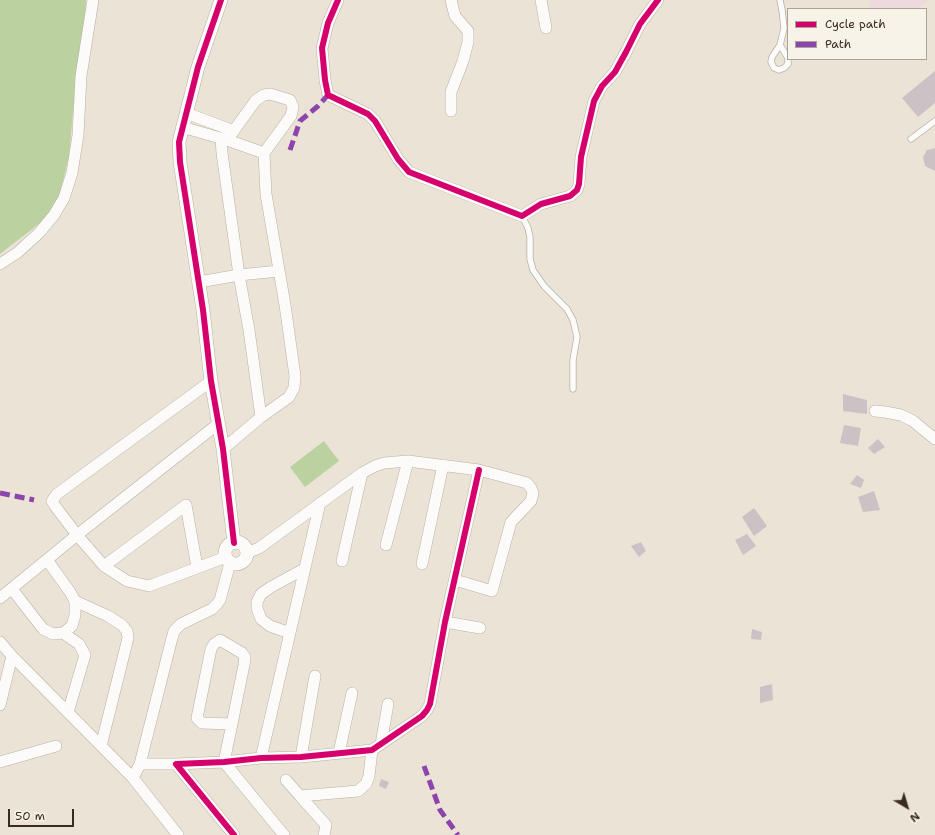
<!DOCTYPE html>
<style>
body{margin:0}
#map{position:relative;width:935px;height:835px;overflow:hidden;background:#ebe3d6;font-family:"Shantell Sans",sans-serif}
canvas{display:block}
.legend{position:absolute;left:787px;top:8px;width:140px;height:52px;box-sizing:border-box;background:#f7f3e8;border:1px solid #aca397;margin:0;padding:5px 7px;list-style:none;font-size:12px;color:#3b2a1e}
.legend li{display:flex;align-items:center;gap:8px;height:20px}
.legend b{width:20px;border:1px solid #aca397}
.north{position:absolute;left:887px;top:787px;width:40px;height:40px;-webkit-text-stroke:3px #f7f3e8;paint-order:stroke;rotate:142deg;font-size:11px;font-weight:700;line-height:16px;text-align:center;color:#3b2a1e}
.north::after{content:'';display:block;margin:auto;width:14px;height:18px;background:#3b2a1e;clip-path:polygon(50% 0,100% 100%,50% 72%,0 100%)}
.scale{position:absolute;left:8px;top:809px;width:66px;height:18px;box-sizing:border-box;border:2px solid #3b2a1e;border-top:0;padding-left:5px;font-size:12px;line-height:14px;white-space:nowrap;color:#3b2a1e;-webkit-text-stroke:3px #f7f3e8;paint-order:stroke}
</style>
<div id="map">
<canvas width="935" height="835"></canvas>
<ul class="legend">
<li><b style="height:5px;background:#d6006c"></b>Cycle path</li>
<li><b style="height:5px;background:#8e44ad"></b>Path</li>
</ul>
<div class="north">N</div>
<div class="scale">50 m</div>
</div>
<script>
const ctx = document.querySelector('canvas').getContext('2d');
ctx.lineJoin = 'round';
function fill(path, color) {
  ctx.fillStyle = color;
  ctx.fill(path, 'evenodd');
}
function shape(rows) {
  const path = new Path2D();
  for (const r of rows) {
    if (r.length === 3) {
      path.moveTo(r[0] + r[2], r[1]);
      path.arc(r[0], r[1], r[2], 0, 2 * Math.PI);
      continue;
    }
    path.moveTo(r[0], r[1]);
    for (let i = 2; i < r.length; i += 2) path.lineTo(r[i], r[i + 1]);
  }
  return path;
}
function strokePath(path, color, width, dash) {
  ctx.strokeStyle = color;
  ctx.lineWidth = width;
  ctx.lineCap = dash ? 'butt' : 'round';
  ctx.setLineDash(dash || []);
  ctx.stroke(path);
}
fill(shape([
 [871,0,929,0,919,9,869,9]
]), '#eed9de');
fill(shape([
 [0,0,86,0,85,20,74,102,69,156,59,198,44,220,0,254],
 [324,441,339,461,305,487,290,467]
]), '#bbd2a0');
fill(shape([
 [935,71,935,103,918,117,902,98],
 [935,148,935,171,925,166,923,157,927,150],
 [843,394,867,400,867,414,843,411],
 [844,425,861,428,858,446,840,443],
 [878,439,885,447,874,454,868,448],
 [857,475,864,480,861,488,850,484],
 [874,491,880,510,863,512,858,497],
 [754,508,767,526,754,536,742,517],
 [747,534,756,546,743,555,735,540],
 [641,542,646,551,639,557,631,546],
 [752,629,762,632,761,640,751,639],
 [772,684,773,700,760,703,760,687],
 [381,779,389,782,386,789,379,786]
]), '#ccc2c6');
const service = shape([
 [780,0,782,10,784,28,780,45,772,57,771,62,774,68,779,70,784,68,788,64,788,59],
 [780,45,788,58],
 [911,139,935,121],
 [522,216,528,228,530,237,530,259,533,270,544,286,567,309,573,320,577,337,573,360,573,389]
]);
const minor = shape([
 [338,0,328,23,322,48,325,80,328,95,368,114,375,121,398,159,409,172,522,216,541,204,570,196,577,190,579,184,581,157,594,101,602,86,615,72,626,52,640,24,658,0],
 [451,0,455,16,468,31,468,42,463,61,451,92,451,111],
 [541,0,546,28],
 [186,113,234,131],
 [182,127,227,140,264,153,291,116,293,107,290,100,270,94,264,95,256,100,227,140],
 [221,138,222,153,239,275,249,330,261,417],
 [0,264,17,253,39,233,54,215,64,198,72,173,78,135,81,76,93,0],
 [199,282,239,275,279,271],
 [875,411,885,412,901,415,913,421,935,439],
 [218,424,77,535,104,566,127,581,149,586,226,557],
 [223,449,261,417,289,397,294,388,295,376,285,305,266,194,264,153],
 [386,545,408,461],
 [247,553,259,548,362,473,375,466,384,463,408,461,479,470,527,483,531,488,533,493,531,501,511,522,492,591,455,580],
 [342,561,362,473],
 [422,564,443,465],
 [104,566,186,505,197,567],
 [12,589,43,629,53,634,63,633,72,626,75,615,75,601,70,592,47,560],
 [0,598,77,535,55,506,52,501,57,494,211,381],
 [75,601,108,616,122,625,127,631,128,638,101,746],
 [445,622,480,628],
 [63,633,79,644,85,655,68,712],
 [290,633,270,626,261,619,257,608,257,602,261,594,271,587,304,569],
 [0,642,12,656,133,778,178,835],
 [0,705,12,656],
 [232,724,202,723,197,718,211,649,214,644,220,640,242,653,245,657,244,665,232,724,224,762,284,835],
 [381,744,388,704],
 [339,753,352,693],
 [301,757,315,676],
 [261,758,320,503],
 [0,762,56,746],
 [140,764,176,764],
 [133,778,140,764,171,642,174,631,181,624,212,609,217,604,220,600,230,563],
 [286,780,300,796],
 [234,835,176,764,224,762,261,758,301,757,372,750,422,716,427,710,430,704,445,622,479,470],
 [324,835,326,825,300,796,358,791,366,784,369,776,372,750]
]);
const tertiary = shape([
 [221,0,198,67,179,142,180,162,203,310,211,381,223,449,234,543],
 [236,553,11]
]);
strokePath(service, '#b7b0a7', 7);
strokePath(minor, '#b7b0a7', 12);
strokePath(tertiary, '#b7b0a7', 14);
strokePath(service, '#fcfbf9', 5.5);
strokePath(minor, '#fcfbf9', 11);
strokePath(tertiary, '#fcfbf9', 13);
strokePath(shape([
 [290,150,300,121,318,106,328,95],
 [0,493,34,500],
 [424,766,440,810,458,835]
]), '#8e44ad', 5, [10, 5]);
strokePath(shape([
 [221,0,198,67,179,142,180,162,203,310,211,381,223,449,234,543],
 [338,0,328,23,322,48,325,80,328,95,368,114,375,121,398,159,409,172,522,216,541,204,570,196,577,190,579,184,581,157,594,101,602,86,615,72,626,52,640,24,658,0],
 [234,835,176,764,224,762,261,758,301,757,372,750,422,716,427,710,430,704,445,622,479,470]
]), '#d6006c', 6);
</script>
